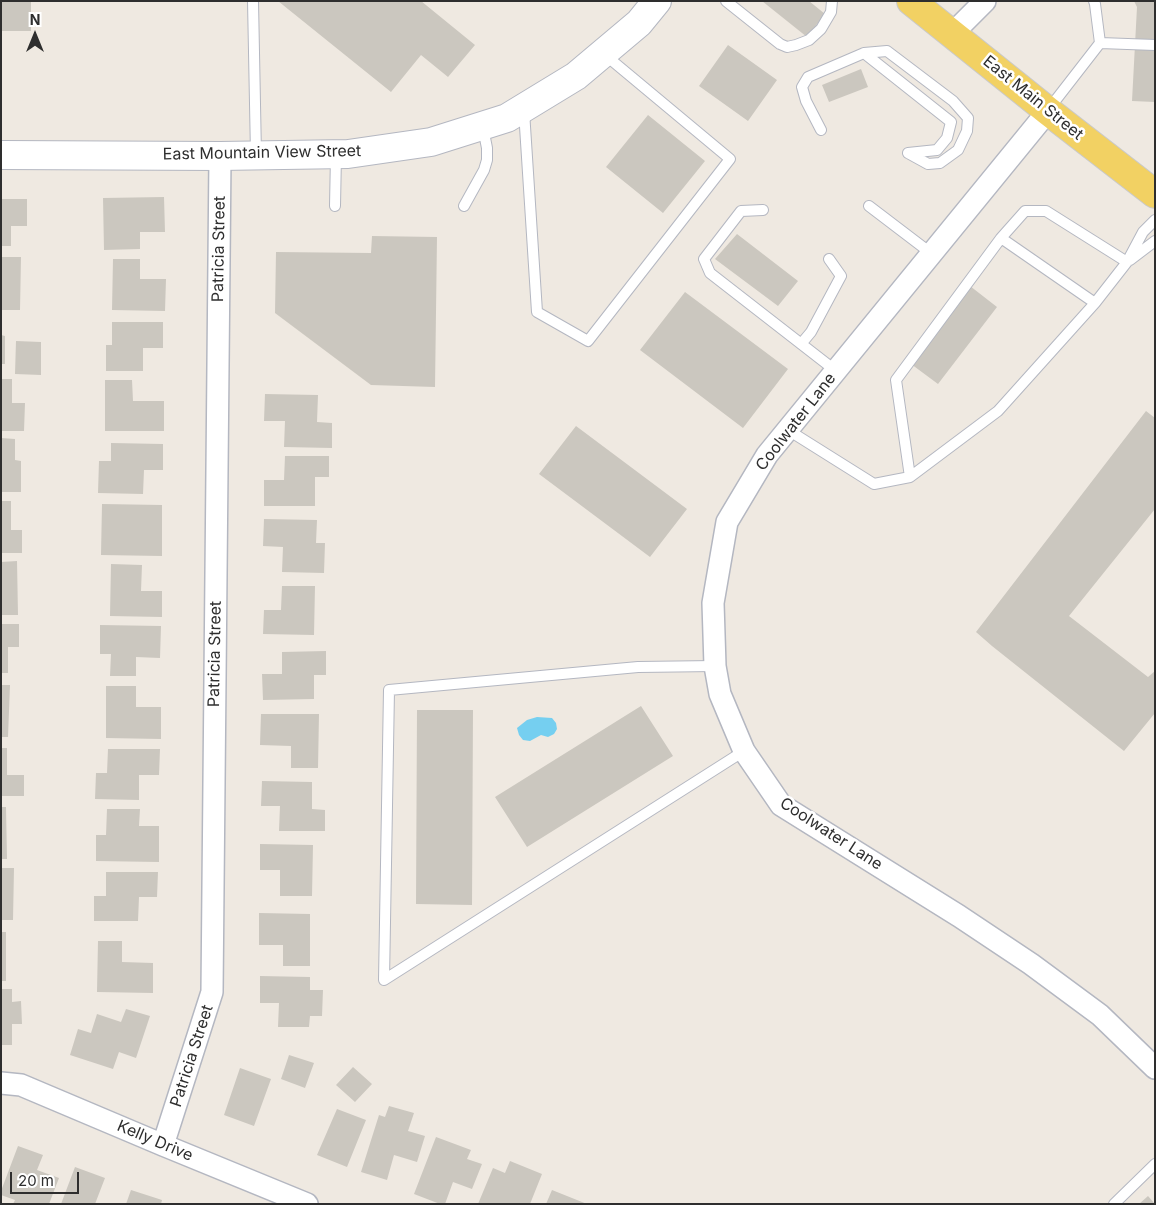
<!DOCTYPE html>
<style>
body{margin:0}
#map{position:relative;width:1156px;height:1205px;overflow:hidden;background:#efe9e1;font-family:Inter,sans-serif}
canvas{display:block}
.frame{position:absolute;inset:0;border:2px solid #2e2e2e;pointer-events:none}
.north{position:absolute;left:10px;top:10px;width:50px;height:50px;-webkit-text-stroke:4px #fff;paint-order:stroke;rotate:0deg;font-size:14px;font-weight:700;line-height:20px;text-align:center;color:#2e2e2e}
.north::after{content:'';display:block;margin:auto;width:18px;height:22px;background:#2e2e2e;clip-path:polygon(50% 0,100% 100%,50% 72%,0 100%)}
.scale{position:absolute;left:10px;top:1172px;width:69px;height:22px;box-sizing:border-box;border:2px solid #2e2e2e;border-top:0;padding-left:6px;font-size:15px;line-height:18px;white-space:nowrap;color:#2e2e2e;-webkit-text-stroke:4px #fff;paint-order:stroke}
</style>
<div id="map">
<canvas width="1156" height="1205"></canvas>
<div class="frame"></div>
<div class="north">N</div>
<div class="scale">20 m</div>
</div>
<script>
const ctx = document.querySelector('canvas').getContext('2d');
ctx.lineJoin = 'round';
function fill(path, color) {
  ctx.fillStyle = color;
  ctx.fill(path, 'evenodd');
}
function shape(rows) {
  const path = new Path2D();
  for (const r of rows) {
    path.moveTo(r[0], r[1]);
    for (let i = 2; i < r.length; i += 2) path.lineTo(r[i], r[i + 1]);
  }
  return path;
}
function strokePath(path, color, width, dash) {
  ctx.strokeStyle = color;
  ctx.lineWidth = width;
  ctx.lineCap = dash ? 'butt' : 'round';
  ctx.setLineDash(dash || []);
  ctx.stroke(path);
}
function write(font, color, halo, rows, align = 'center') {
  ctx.font = font + ' Inter,sans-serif';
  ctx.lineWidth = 5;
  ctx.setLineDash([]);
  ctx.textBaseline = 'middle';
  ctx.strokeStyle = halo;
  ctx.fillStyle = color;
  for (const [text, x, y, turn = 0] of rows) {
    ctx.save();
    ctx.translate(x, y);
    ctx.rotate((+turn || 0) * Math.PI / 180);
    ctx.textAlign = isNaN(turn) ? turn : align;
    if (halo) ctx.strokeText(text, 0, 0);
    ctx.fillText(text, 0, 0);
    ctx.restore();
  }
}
fill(shape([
 [537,717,552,718,556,723,557,729,554,734,548,737,541,735,530,741,523,740,519,735,517,728,527,720]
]), '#75cff0');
fill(shape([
 [1,1,31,1,31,31,1,31],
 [278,1,421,1,475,45,448,77,421,55,391,92],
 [762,1,809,1,825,14,807,37],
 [1134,1,1155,1,1155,102,1132,101,1137,7],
 [728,45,777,80,748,121,699,86],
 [861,69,868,87,829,102,822,85],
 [648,115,705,161,663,213,606,167],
 [164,197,165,232,140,232,140,249,104,250,103,198],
 [1,199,27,199,27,226,11,226,11,246,1,246],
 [737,234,798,281,778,306,715,259],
 [372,236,437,237,435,387,371,385,275,313,276,252,371,253],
 [1,257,21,257,20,310,1,310],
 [113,259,140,259,140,279,166,279,165,311,112,310],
 [970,286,997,307,938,384,911,364],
 [685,292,788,369,743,428,640,350],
 [112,322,163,322,163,348,143,348,143,371,106,371,106,345,112,345],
 [1,335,5,336,5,364,1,364],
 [16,341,41,342,41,375,15,374],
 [1,379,12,379,12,403,25,403,24,431,1,431],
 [105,380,132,380,133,401,164,401,164,431,105,431],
 [265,394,318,395,317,422,332,423,332,448,284,447,285,421,264,421],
 [1146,411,1155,418,1155,509,1069,616,1148,677,1155,671,1155,713,1124,751,992,646,976,632],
 [576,426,687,509,650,557,539,474],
 [1,438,15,439,15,460,21,461,21,492,1,492],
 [111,443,163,444,163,470,144,470,143,494,98,493,99,461,111,461],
 [285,456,329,456,329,477,315,477,315,506,264,506,264,480,284,480],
 [1,501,11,501,11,530,22,530,22,553,1,553],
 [102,504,162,505,162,556,101,555],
 [264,519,317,520,316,543,325,543,324,573,282,572,283,547,263,546],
 [17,561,18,615,1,615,1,562],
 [111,564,142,565,141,591,162,591,162,617,110,616],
 [282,586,315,586,314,635,263,634,264,610,281,610],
 [1,624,19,624,19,647,8,647,8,673,1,673],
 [100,625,161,626,160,658,136,657,136,676,110,676,111,654,100,654],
 [326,651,326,675,314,675,314,699,263,700,262,674,282,674,282,652],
 [1,685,10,685,8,737,1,737],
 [106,686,136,686,136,707,161,707,161,739,106,738],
 [641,706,673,756,527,847,495,797],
 [417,710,473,710,472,905,416,904],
 [261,714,319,714,318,768,291,768,291,746,260,745],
 [1,748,7,748,7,775,24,775,24,796,1,796],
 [108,749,160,749,159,775,139,775,139,800,95,799,96,773,107,773],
 [262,781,312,782,312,809,325,810,325,831,279,831,280,806,261,806],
 [1,807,6,807,7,859,1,859],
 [107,809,140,809,139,826,159,826,159,862,96,861,96,835,106,835],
 [260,844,313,845,312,896,280,896,280,870,260,870],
 [1,868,14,868,13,920,1,920],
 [106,872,158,872,157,897,139,897,138,921,94,921,94,896,106,896],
 [259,913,310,914,310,966,283,966,283,945,259,945],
 [1,932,6,932,6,981,1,981],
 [98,941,122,941,122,962,153,963,153,993,97,992],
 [260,976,310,977,310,990,323,990,322,1016,310,1016,309,1027,278,1027,279,1003,260,1003],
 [1,989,12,989,12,1002,21,1001,22,1024,12,1024,12,1045,1,1045],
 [126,1009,150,1016,136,1058,119,1052,113,1069,70,1055,78,1029,91,1033,97,1014,121,1022],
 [289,1055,314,1063,305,1088,281,1079],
 [353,1067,372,1084,355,1102,336,1085],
 [240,1068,271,1079,254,1126,224,1115],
 [389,1106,414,1113,408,1131,425,1136,417,1162,394,1155,387,1180,361,1172,379,1115,385,1117],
 [337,1109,366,1120,347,1167,317,1155],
 [436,1137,471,1150,467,1159,482,1164,472,1189,453,1182,445,1204,440,1204,414,1194],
 [18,1146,43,1155,37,1170,59,1178,49,1204,13,1204,15,1200,1,1195,1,1191],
 [510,1161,542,1174,530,1204,478,1204,493,1168,505,1173],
 [75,1167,105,1178,95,1204,61,1204],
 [131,1190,162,1200,161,1204,126,1204],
 [552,1190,587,1204,546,1204],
 [1148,1196,1155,1204,1139,1204]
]), '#cbc7bf');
const service = shape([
 [253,1,256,155],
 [726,1,780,44,787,47,796,45,809,40,821,29,831,12,832,1],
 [1100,43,1155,45],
 [864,53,951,122,947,138,937,150,908,153],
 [1048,110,1100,43,1095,4,1094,1],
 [524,111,537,312,588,341,730,159,604,54],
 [821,130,806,101,802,87,808,77,864,53,887,51,953,101,968,118,967,131,958,150,940,163,928,164,908,153],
 [335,206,336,155],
 [464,206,484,170,487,160,487,148,483,128],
 [869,206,932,254],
 [763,210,741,211,704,259,710,273,836,371],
 [1001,238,1095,303],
 [1130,260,1155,241],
 [801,344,811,332,841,276,829,259],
 [788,430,874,484,910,477,998,411,1095,303,1127,262,1143,232,1155,220],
 [910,477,896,380,1001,238,1025,211,1046,211,1127,262],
 [715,666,638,667,389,690,384,980,744,751],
 [1114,1204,1155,1164]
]);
const minor = shape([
 [952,34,985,1],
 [1048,111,767,455,727,522,713,603,715,666,720,694,744,751,781,805,959,916,1031,964,1100,1015,1155,1068],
 [1,1083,21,1085,163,1145,307,1204],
 [163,1145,212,992,220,156]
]);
const secondary = shape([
 [1,155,220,156,348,154,431,142,507,118,576,76,639,23,657,1]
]);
const primary = shape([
 [911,1,1048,111,1155,194]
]);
strokePath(service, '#b4b7c1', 12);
strokePath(minor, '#b4b7c1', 24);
strokePath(secondary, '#b4b7c1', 30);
strokePath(primary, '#c9c9c9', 30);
strokePath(service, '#fff', 10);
strokePath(minor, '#fff', 21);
strokePath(secondary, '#fff', 28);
strokePath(primary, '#f2d163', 28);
write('16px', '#2e2e2e', '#fff', [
 ["East Main Street",1033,98,39],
 ["East Mountain View Street",262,153,-1],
 ["Patricia Street",219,249,-89],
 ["Coolwater Lane",796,422,-52],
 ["Patricia Street",215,654,-89],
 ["Coolwater Lane",831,834,33],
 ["Patricia Street",192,1056,-72],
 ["Kelly Drive",155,1141,23]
]);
</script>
